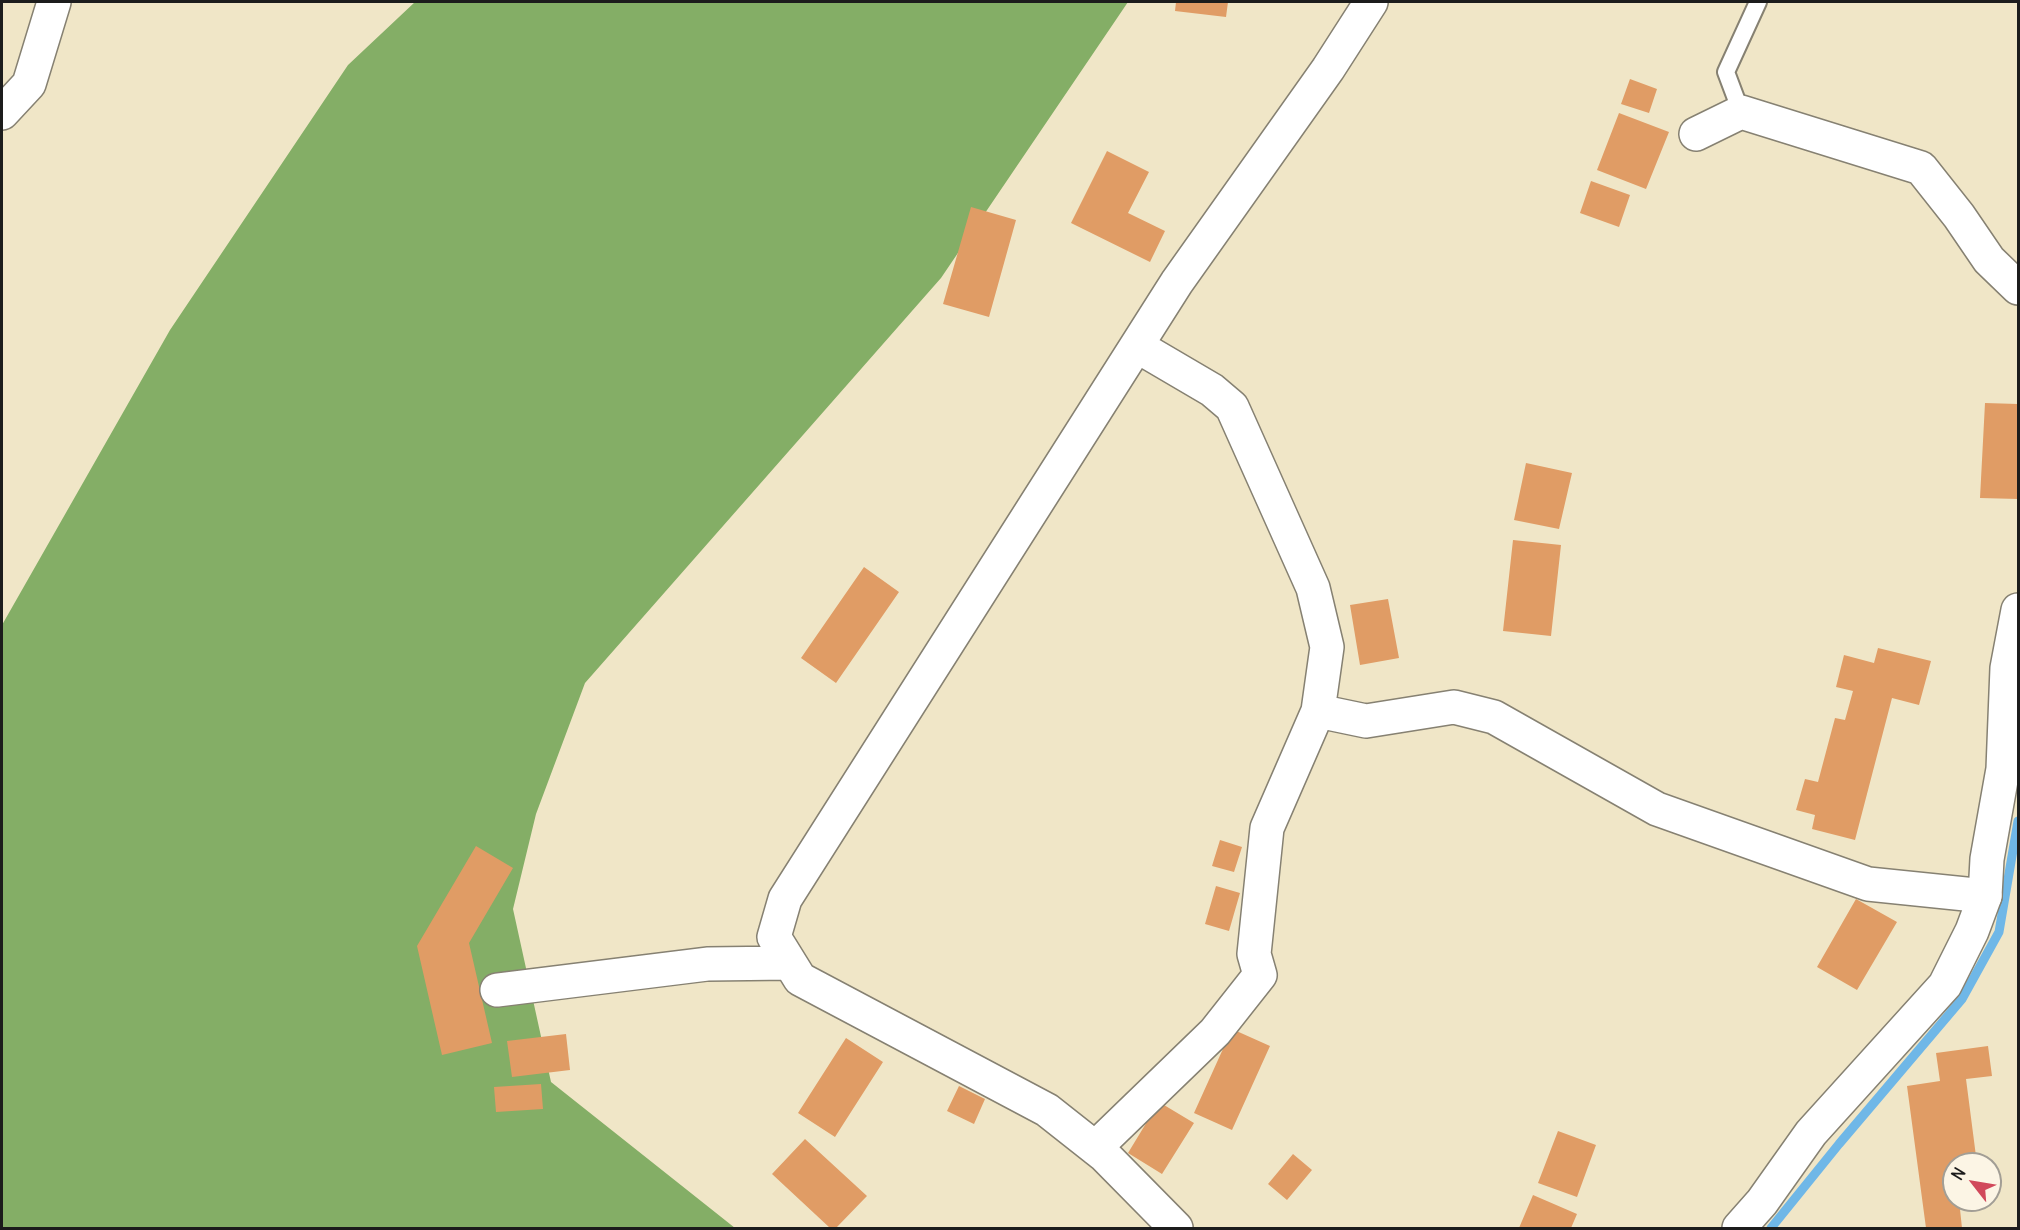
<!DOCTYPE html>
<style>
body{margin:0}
#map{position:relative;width:2020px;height:1230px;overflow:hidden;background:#f0e6c7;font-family:Delius,sans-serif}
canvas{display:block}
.frame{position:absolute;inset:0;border:3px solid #1c1c1c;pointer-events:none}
.north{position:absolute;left:1942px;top:1152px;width:60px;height:60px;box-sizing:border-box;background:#fcf5e5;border:2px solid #a29e95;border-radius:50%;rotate:301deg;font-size:16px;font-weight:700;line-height:24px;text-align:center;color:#1c1c1c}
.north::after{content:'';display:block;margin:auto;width:21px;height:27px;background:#d1495b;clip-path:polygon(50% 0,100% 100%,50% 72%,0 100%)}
</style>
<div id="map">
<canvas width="2020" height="1230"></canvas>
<div class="frame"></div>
<div class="north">N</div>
</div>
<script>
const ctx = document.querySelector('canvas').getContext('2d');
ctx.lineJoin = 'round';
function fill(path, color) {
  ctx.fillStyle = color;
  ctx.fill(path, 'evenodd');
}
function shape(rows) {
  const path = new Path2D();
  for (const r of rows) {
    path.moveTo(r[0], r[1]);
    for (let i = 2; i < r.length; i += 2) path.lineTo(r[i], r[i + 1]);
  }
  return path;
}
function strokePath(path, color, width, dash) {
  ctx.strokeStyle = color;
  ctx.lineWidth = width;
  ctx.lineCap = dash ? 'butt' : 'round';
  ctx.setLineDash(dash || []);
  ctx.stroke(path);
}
fill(shape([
 [415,2,1128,2,941,278,585,683,536,814,513,909,551,1082,735,1228,2,1228,2,625,170,330,348,65]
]), '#84ae66');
strokePath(shape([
 [1771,1228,1839,1144,1962,999,1999,932,2018,821]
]), '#6fb7e7', 9);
fill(shape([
 [1176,2,1228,2,1226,17,1175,11],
 [1630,79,1657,89,1649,113,1621,104],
 [1619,113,1669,132,1646,189,1597,170],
 [1107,151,1149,172,1128,213,1165,231,1150,262,1071,223],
 [1591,181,1630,195,1619,227,1580,213],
 [971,207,1016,220,989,317,943,304],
 [1985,403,2018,404,2018,499,1980,498],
 [1526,463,1572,473,1559,529,1514,520],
 [1513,540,1561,545,1551,636,1503,631],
 [864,567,899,592,836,683,801,658],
 [1388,599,1399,658,1360,665,1350,605],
 [1878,648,1931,661,1919,705,1892,698,1855,840,1812,829,1815,815,1796,810,1805,779,1818,782,1835,718,1845,720,1853,691,1836,687,1844,655,1874,663],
 [1220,840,1242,847,1234,872,1212,866],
 [476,846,513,868,469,943,492,1043,442,1055,417,946],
 [1216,886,1240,893,1229,931,1205,924],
 [1856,899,1897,922,1857,990,1817,967],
 [1232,1029,1270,1046,1232,1130,1194,1113],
 [566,1034,570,1070,512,1077,507,1041],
 [846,1038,883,1062,835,1137,798,1113],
 [1988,1046,1992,1076,1966,1079,1977,1164,1954,1164,1954,1200,1959,1200,1962,1228,1926,1228,1907,1086,1940,1081,1936,1053],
 [541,1084,543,1109,496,1112,494,1087],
 [959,1086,985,1099,974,1124,947,1111],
 [1159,1102,1194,1123,1162,1174,1128,1153],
 [1558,1131,1596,1145,1577,1197,1538,1183],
 [805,1139,867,1196,836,1228,830,1228,772,1174],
 [1293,1154,1312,1170,1287,1200,1268,1184],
 [1533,1195,1577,1214,1571,1228,1519,1228]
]), '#e09c65');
const service = shape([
 [1741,112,1726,72,1758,2]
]);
const minor = shape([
 [2,113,29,84,54,2],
 [1696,134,1741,112,1921,168,1959,216,1989,260,2018,288],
 [1318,711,1366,721,1454,707,1494,717,1657,809,1868,884,1985,896],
 [497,990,707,964,790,963],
 [1095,1148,1215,1032,1260,975,1254,954,1267,828,1318,711,1327,647,1313,588,1232,407,1212,390,1137,346],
 [1176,1228,1104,1155,1047,1110,800,979,774,937,785,899,1177,282,1328,69,1371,2]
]);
const tertiary = shape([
 [1739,1228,1762,1202,1811,1133,1945,985,1972,931,1985,896,1987,859,2003,769,2007,668,2018,610]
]);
strokePath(service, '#868172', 20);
strokePath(minor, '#868172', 36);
strokePath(tertiary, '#868172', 36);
strokePath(service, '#fff', 16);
strokePath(minor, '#fff', 33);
strokePath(tertiary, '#fff', 33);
</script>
